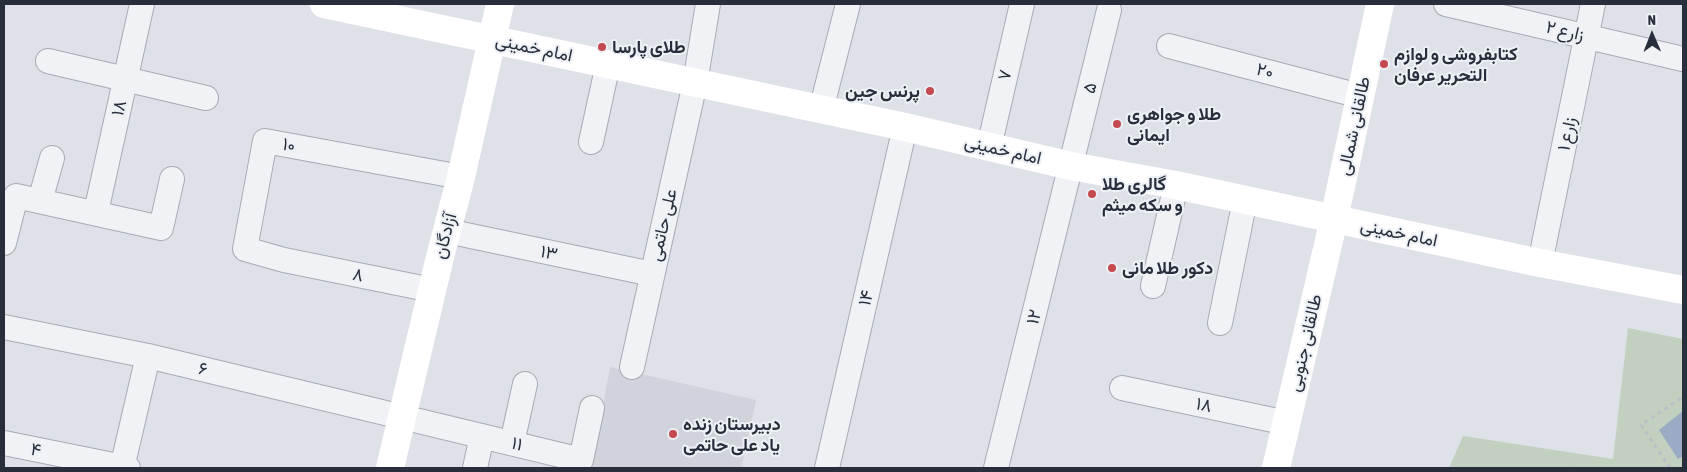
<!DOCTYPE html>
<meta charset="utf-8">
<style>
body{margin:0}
#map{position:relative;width:1687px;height:472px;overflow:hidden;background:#dee1e7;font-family:"Asap Condensed",sans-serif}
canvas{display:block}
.frame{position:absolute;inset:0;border:5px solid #282e3c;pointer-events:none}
.north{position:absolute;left:1627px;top:10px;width:50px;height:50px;-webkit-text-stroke:4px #edf0f4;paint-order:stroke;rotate:359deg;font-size:14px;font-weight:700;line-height:20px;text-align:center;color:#282e3c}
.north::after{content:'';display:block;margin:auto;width:18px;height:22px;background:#282e3c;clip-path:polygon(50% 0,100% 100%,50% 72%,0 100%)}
</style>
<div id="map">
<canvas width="1687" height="472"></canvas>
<div class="frame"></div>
<div class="north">N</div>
</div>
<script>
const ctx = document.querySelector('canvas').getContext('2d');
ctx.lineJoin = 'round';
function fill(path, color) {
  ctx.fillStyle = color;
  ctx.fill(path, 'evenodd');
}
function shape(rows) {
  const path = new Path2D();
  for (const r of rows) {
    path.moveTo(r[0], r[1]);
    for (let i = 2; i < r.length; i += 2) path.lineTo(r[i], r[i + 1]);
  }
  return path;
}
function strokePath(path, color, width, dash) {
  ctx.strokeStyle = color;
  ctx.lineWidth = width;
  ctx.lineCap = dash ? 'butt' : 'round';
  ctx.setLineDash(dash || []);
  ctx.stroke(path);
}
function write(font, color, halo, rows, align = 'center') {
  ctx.font = font + ' "Asap Condensed",Vazirmatn,sans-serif';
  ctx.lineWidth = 4;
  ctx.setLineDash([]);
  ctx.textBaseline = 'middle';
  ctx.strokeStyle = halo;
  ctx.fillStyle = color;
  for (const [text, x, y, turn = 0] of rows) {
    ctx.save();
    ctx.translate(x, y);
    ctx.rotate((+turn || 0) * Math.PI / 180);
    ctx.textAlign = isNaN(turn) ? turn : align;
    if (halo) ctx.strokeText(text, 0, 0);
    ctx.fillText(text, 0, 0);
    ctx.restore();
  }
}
fill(shape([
 [610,367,756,400,741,468,592,468]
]), '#d0d3db');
fill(shape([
 [1628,328,1683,339,1683,468,1449,468,1463,436,1613,459]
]), '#c2d0c0');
fill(shape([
 [1683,411,1683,456,1678,459,1659,430]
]), '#9babc5');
const street = shape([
 [1446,4,1683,59],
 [1169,46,1360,96],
 [48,61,206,98],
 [821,110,848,4],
 [591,142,608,64],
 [989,147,1022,4],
 [40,201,52,158],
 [96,212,142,4],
 [447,231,652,274],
 [4,243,16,196,161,228,172,179],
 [1540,263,1593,4],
 [1153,286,1176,185],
 [432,290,284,260,245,249,265,141,461,177],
 [1220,323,1245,200],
 [4,327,148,356,581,460,592,408],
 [632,367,695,83,708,4],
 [1122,388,1287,423],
 [4,443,128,468],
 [512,443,525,384],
 [122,468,148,356],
 [475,468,482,436],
 [827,468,905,127],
 [996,468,1109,10]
]);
strokePath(street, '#a7abb4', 26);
strokePath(shape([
 [1571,468,1575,468],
 [1670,468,1641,425,1683,397]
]), '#bcbfc5', 3, [4, 4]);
strokePath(street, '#f0f2f5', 24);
strokePath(shape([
 [324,4,905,127,1071,166,1176,185,1540,263,1683,290],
 [390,468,440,257,461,177,500,4],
 [1276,468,1334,219,1380,4]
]), '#fff', 28);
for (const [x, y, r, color] of [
 [602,47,5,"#c54a50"],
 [1384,64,5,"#c54a50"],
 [930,91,5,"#c54a50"],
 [1117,124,5,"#c54a50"],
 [1092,194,5,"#c54a50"],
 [1112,268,5,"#c54a50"],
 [673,434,5,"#c54a50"]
]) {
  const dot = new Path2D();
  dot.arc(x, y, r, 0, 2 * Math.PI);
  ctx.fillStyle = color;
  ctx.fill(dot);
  strokePath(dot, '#edf0f4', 2);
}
write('18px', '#282e3c', '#edf0f4', [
 ["زارع ۲",1565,31,13],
 ["امام خمینی",534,48,12],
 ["۲۰",1265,71,15],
 ["۷",1005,75,-77],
 ["۵",1090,88,-76],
 ["۱۸",119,108,-77],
 ["طالقانی شمالی",1354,126,-78],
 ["زارع ۱",1567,134,-78],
 ["۱۰",289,145,10],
 ["امام خمینی",1003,150,13],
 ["علی حاتمی",663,225,-77],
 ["امام خمینی",1399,233,12],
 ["آزادگان",445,236,-75],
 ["۱۳",549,253,12],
 ["۸",358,275,11],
 ["۱۴",866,298,-77],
 ["۱۲",1034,317,-76],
 ["طالقانی جنوبی",1305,343,-77],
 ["۶",203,369,13],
 ["۱۸",1204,405,12],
 ["۱۱",517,444,14],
 ["۴",36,450,11]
]);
write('bold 18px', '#282e3c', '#edf0f4', [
 ["طلای پارسا",612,47],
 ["کتابفروشی و لوازم",1394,54],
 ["التحریر عرفان",1394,75],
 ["پرنس جین",920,91,"right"],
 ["طلا و جواهری",1127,114],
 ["ایمانی",1127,135],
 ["گالری طلا",1102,184],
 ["و سکه میثم",1102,205],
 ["دکور طلا مانی",1122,268],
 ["دبیرستان زنده",683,424],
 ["یاد علی حاتمی",683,445]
], 'left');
</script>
